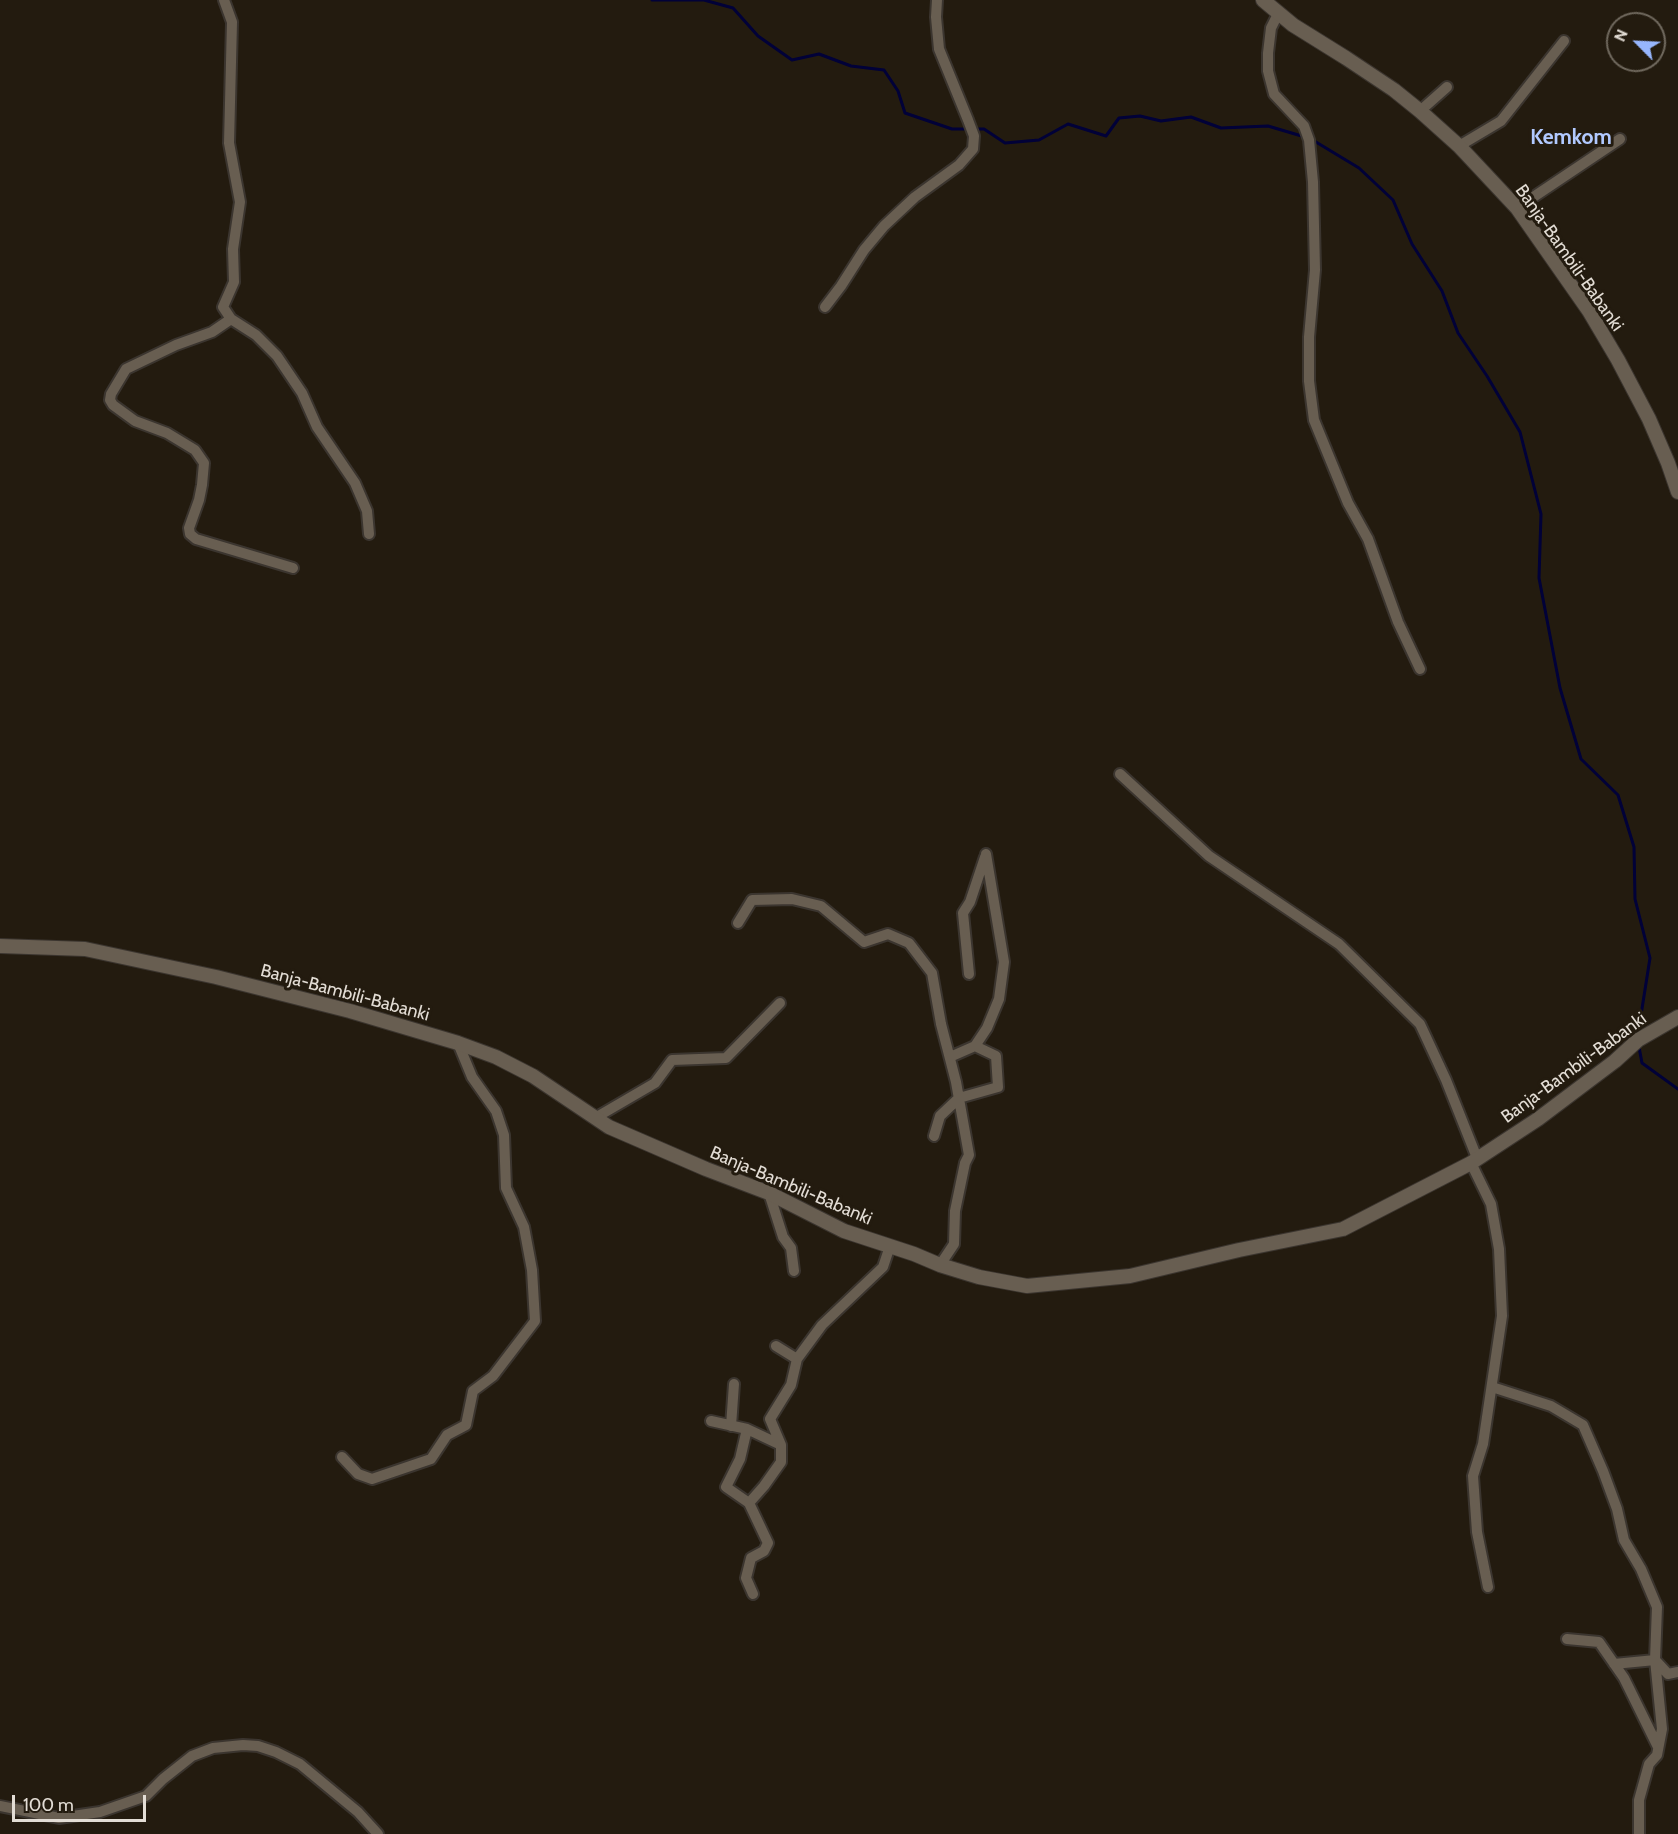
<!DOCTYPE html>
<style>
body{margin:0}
#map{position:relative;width:1678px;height:1834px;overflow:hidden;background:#231b0f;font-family:Cabin,sans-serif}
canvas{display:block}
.north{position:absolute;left:1606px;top:12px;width:60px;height:60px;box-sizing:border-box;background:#231b0f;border:2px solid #70695e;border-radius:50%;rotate:294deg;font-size:16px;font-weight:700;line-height:24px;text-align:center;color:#e3ddd5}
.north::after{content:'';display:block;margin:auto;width:21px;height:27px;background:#97b6fd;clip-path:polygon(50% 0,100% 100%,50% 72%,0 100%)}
.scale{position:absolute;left:12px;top:1795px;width:134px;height:27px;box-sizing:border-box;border:3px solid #e3ddd5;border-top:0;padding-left:8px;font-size:18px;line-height:21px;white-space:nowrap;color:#e3ddd5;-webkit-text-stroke:4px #231b0f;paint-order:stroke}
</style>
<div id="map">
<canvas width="1678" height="1834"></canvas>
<div class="north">N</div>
<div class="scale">100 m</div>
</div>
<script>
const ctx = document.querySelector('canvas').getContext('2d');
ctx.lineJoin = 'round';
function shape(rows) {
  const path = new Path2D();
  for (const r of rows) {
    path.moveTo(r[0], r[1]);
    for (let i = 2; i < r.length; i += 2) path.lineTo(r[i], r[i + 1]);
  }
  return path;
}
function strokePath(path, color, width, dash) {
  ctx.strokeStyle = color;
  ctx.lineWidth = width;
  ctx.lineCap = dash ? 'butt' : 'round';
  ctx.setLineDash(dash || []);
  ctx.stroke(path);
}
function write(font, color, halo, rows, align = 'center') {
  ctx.font = font + ' Cabin,sans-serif';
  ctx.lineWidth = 6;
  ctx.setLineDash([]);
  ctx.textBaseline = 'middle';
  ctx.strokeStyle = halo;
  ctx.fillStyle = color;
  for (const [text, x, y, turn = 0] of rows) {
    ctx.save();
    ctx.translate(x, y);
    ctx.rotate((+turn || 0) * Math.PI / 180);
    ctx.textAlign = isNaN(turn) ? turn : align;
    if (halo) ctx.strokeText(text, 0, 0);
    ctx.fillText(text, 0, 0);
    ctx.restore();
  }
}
strokePath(shape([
 [652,0,704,0,733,8,758,36,792,60,819,54,851,66,884,70,898,91,905,113,952,129,984,129,1005,143,1039,140,1068,124,1106,136,1119,118,1140,116,1161,121,1191,117,1221,128,1268,126,1305,137],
 [1311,139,1359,168,1393,200,1412,244,1442,291,1458,333,1487,376,1520,432,1541,514,1539,578,1560,688,1581,759,1618,795,1634,847,1635,899,1650,958,1638,1034],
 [1639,1047,1642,1063,1678,1089]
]), '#010138', 3);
const street = shape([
 [224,0,232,22,229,143,240,202,233,249,234,282,223,307,231,319,256,335,277,356,302,393,317,427,355,483,367,511,369,534],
 [1278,14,1271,28,1268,53,1268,71,1274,94,1304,126,1309,140,1313,182,1315,270,1309,337,1309,381,1314,420,1348,503,1368,539,1398,622,1420,669],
 [1420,111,1447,87],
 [1459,146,1501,121,1564,41],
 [1517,208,1620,139],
 [825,307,841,286,864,250,884,226,915,197,959,165,973,149,974,136,968,120,939,49,936,17,937,0],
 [231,319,212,332,176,345,126,369,111,394,110,400,113,405,135,421,167,433,195,450,204,463,202,485,199,500,189,528,190,534,196,539,293,568],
 [1120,774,1209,856,1339,944,1420,1024,1446,1080,1477,1158],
 [738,923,752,900,792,899,821,906,864,942,888,934,909,943,932,973,941,1024,956,1082,969,1155,965,1163,955,1211,954,1244,940,1265],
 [969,974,963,913,970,902,985,857],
 [975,1046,987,1028,999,999,1004,962,986,854],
 [595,1118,655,1083,672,1060,726,1058,780,1003],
 [934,1136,940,1116,959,1098,998,1087,996,1056,975,1046,950,1057],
 [1471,1163,1491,1204,1499,1249,1502,1316,1483,1444,1473,1476,1477,1532,1488,1587],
 [769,1193,783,1237,791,1248,794,1271],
 [776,1346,797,1359,822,1325,883,1267,890,1246],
 [1492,1387,1551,1406,1583,1425,1603,1471,1617,1509,1624,1540,1641,1569,1657,1607,1655,1660,1662,1729,1657,1755,1649,1764,1639,1800,1639,1834],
 [711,1421,747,1429,781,1445,770,1419,791,1385,797,1359],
 [731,1426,734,1384],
 [747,1429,740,1459,726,1487,749,1503,764,1486,781,1462,781,1445],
 [342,1457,358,1474,372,1479,431,1459,447,1435,466,1425,473,1391,493,1376,535,1321,532,1270,524,1227,506,1188,504,1135,496,1111,472,1077,458,1043],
 [749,1503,768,1543,764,1551,751,1558,746,1578,753,1594],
 [1567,1639,1599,1642,1624,1678,1658,1747],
 [1614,1664,1655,1660,1668,1674,1678,1672],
 [0,1806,59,1818,100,1812,146,1796,163,1779,192,1756,213,1748,243,1745,258,1746,276,1752,300,1764,358,1812,378,1834]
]);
const secondary = shape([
 [1263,0,1293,25,1346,58,1394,90,1420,111,1459,146,1517,208,1589,311,1618,360,1649,419,1668,463,1678,492],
 [0,946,85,949,216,977,350,1011,458,1043,496,1057,533,1076,609,1127,706,1169,769,1193,844,1231,914,1254,940,1265,979,1277,1027,1286,1130,1276,1239,1250,1343,1229,1471,1163,1538,1119,1615,1061,1638,1040,1678,1017]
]);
strokePath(street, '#3b352f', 14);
strokePath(secondary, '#3b352f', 16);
strokePath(street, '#685e51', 10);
strokePath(secondary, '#685e51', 14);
write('18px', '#e3ddd5', '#231b0f', [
 ["Banja-Bambili-Babanki",1569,258,55],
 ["Banja-Bambili-Babanki",345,993,15],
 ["Banja-Bambili-Babanki",1574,1068,-36],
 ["Banja-Bambili-Babanki",791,1186,23]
]);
write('bold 21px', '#b1c9ff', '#231b0f', [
 ["Kemkom",1571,138]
]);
</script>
